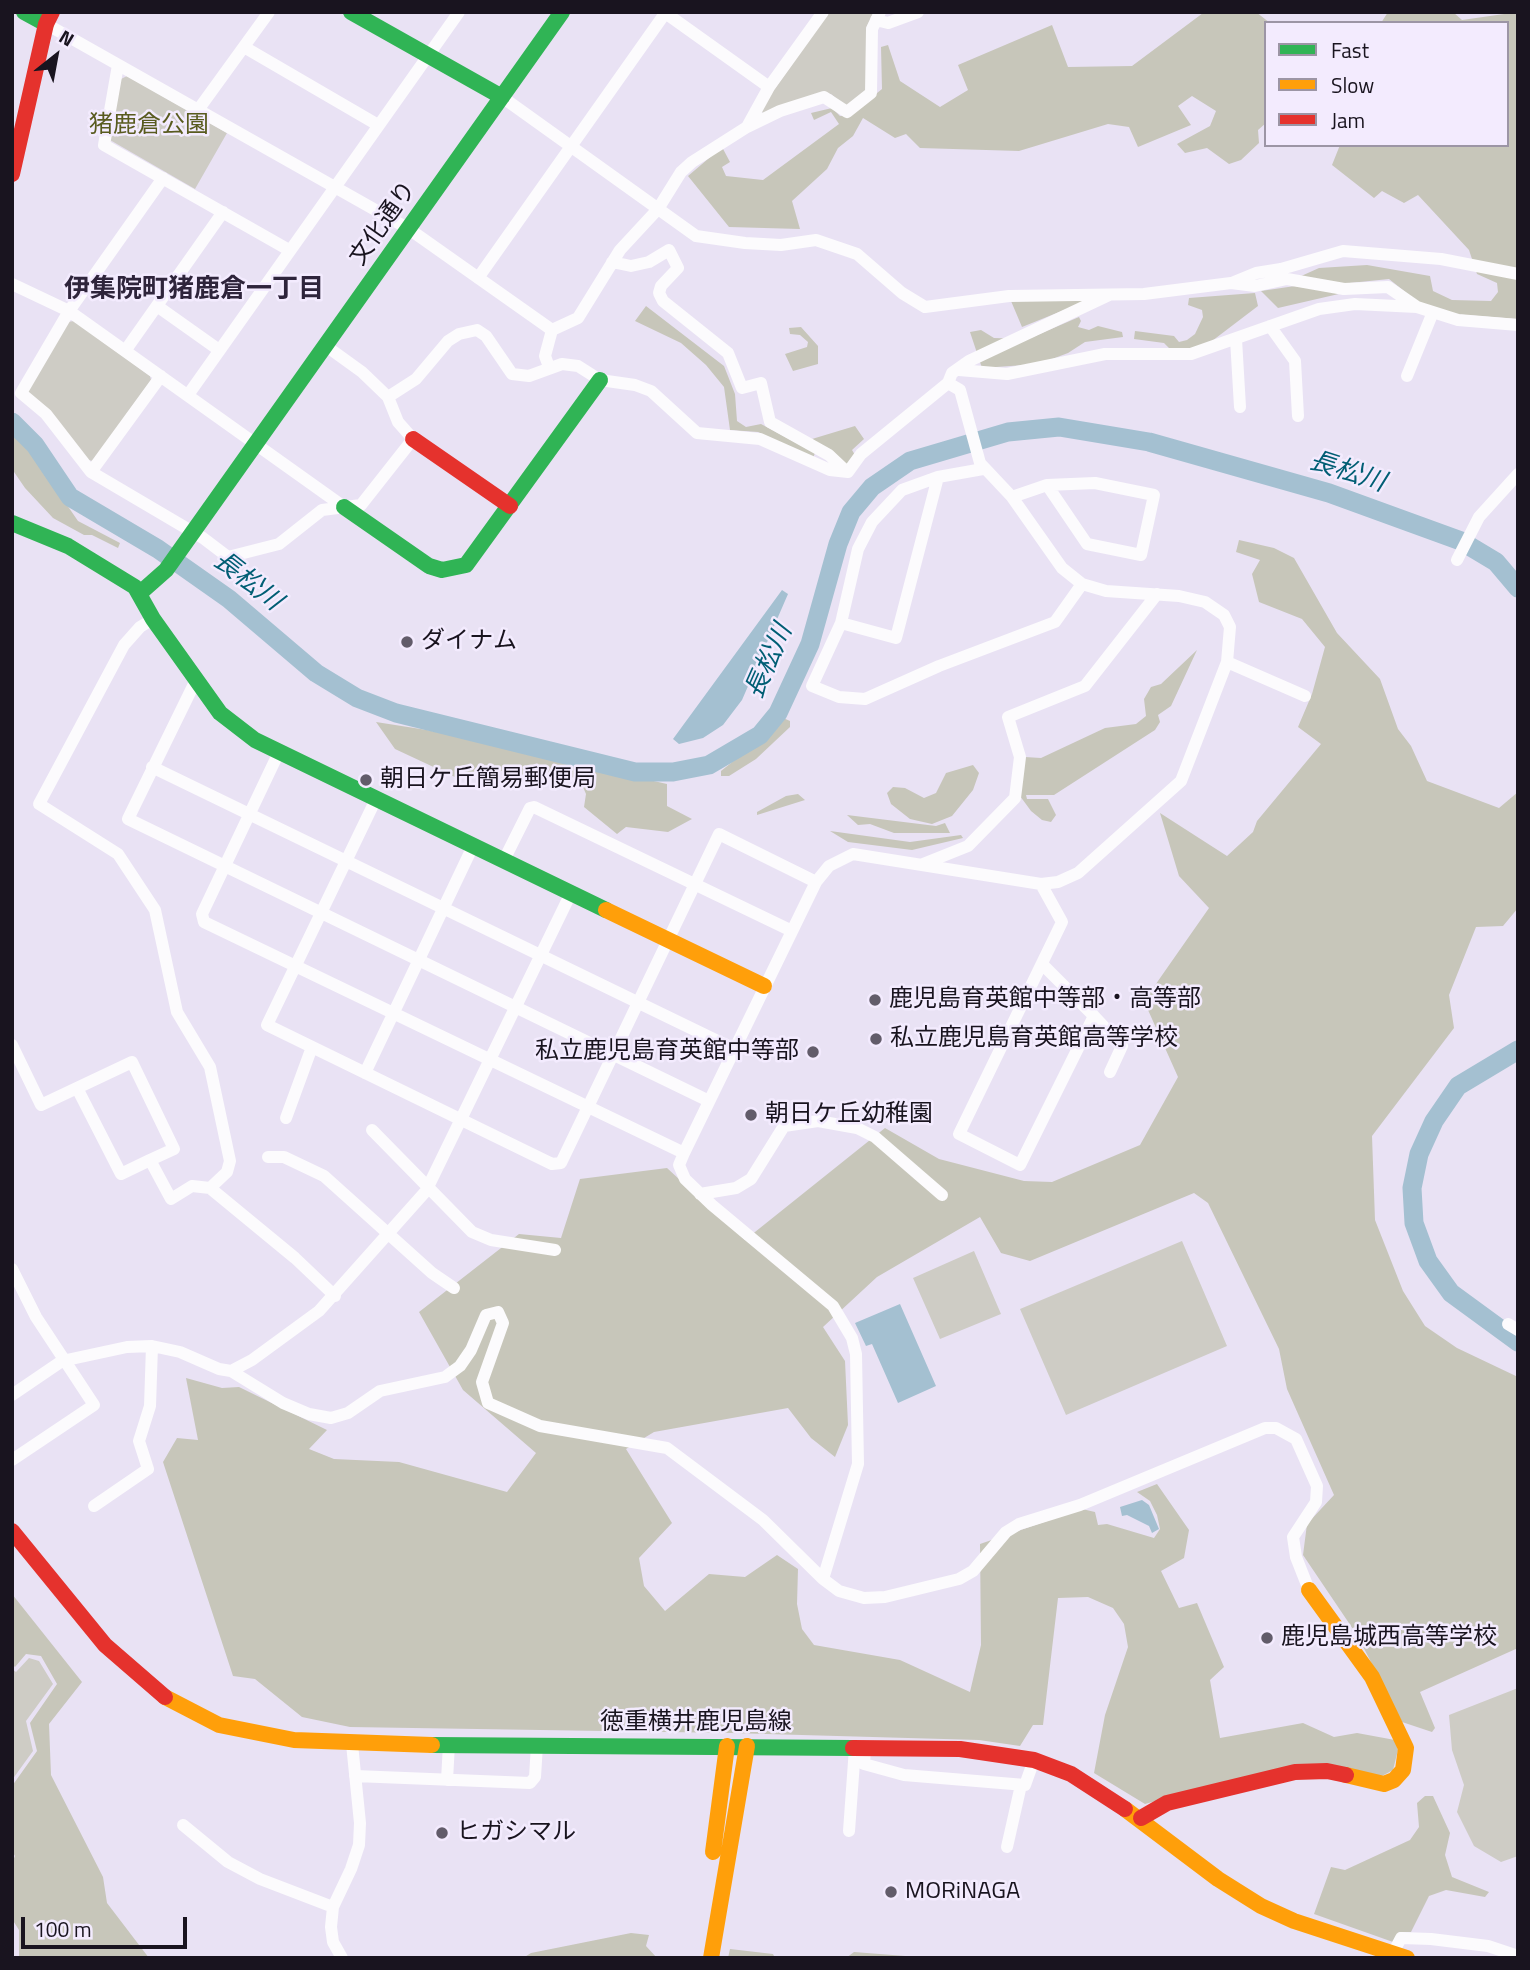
<!DOCTYPE html>
<meta charset="utf-8">
<style>
body{margin:0}
#map{position:relative;width:1530px;height:1970px;overflow:hidden;background:#e9e2f4;font-family:"Titillium Web",sans-serif}
canvas{display:block}
.frame{position:absolute;inset:0;border:14px solid #19141f;pointer-events:none}
.legend{position:absolute;left:1264px;top:21px;width:245px;height:126px;box-sizing:border-box;background:#f3ebfe;border:2px solid #9c95a5;margin:0;padding:9px 12px;list-style:none;font-size:21px;color:#19141f}
.legend li{display:flex;align-items:center;gap:14px;height:35px}
.legend b{width:35px;border:2px solid #9c95a5}
.north{position:absolute;left:21px;top:21px;width:70px;height:70px;-webkit-text-stroke:5px #f3ebfe;paint-order:stroke;rotate:31deg;font-size:19px;font-weight:700;line-height:28px;text-align:center;color:#19141f}
.north::after{content:'';display:block;margin:auto;width:24px;height:32px;background:#19141f;clip-path:polygon(50% 0,100% 100%,50% 72%,0 100%)}
.scale{position:absolute;left:21px;top:1917px;width:166px;height:32px;box-sizing:border-box;border:4px solid #19141f;border-top:0;padding-left:9px;font-size:21px;line-height:24px;white-space:nowrap;color:#19141f;-webkit-text-stroke:5px #f3ebfe;paint-order:stroke}
</style>
<div id="map">
<canvas width="1530" height="1970"></canvas>
<div class="frame"></div>
<ul class="legend">
<li><b style="height:9px;background:#30b455"></b>Fast</li>
<li><b style="height:9px;background:#ff9f0a"></b>Slow</li>
<li><b style="height:9px;background:#e5322d"></b>Jam</li>
</ul>
<div class="north">N</div>
<div class="scale">100 m</div>
</div>
<script>
const ctx = document.querySelector('canvas').getContext('2d');
ctx.lineJoin = 'round';
function fill(path, color) {
  ctx.fillStyle = color;
  ctx.fill(path, 'evenodd');
}
function shape(rows) {
  const path = new Path2D();
  for (const r of rows) {
    path.moveTo(r[0], r[1]);
    for (let i = 2; i < r.length; i += 2) path.lineTo(r[i], r[i + 1]);
  }
  return path;
}
function strokePath(path, color, width, dash) {
  ctx.strokeStyle = color;
  ctx.lineWidth = width;
  ctx.lineCap = dash ? 'butt' : 'round';
  ctx.setLineDash(dash || []);
  ctx.stroke(path);
}
function write(font, color, halo, rows, align = 'center') {
  ctx.font = font + ' "Titillium Web","Noto Sans JP",sans-serif';
  ctx.lineWidth = 5;
  ctx.setLineDash([]);
  ctx.textBaseline = 'middle';
  ctx.strokeStyle = halo;
  ctx.fillStyle = color;
  for (const [text, x, y, turn = 0] of rows) {
    ctx.save();
    ctx.translate(x, y);
    ctx.rotate((+turn || 0) * Math.PI / 180);
    ctx.textAlign = isNaN(turn) ? turn : align;
    if (halo) ctx.strokeText(text, 0, 0);
    ctx.fillText(text, 0, 0);
    ctx.restore();
  }
}
fill(shape([
 [828,12,874,12,866,28,869,48,867,93,847,108,831,94,764,114,760,110],
 [127,76,227,133,195,189,110,140,121,79],
 [74,321,150,376,151,380,93,461,88,460,27,391,68,322],
 [1182,1241,1227,1346,1066,1415,1020,1309],
 [974,1251,1001,1314,940,1339,913,1278],
 [29,1658,39,1661,53,1684,26,1721,33,1751,12,1780,12,1669,16,1672],
 [1518,1688,1518,1856,1501,1862,1474,1846,1457,1812,1464,1785,1452,1750,1449,1715]
]), '#ceccc5');
fill(shape([
 [1256,12,1270,23,1266,23,1266,123,1258,130,1259,143,1241,160,1229,164,1207,148,1185,153,1177,144,1210,126,1216,111,1192,96,1178,106,1191,125,1138,147,1129,127,1108,124,1019,151,920,148,906,134,895,138,863,118,853,136,838,148,827,169,792,201,800,229,729,227,688,176,722,147,730,162,722,167,726,176,763,180,839,124,831,112,814,120,811,113,832,108,840,116,850,115,882,89,881,47,888,45,900,81,940,107,968,90,958,65,1052,25,1068,67,1132,66,1203,13],
 [1388,12,1453,12,1462,20,1518,12,1518,319,1452,314,1418,302,1389,279,1340,284,1299,277,1319,268,1367,265,1430,276,1433,291,1452,300,1491,301,1498,292,1497,283,1477,274,1469,250,1418,195,1404,203,1382,191,1374,198,1332,165,1340,145,1507,145,1507,23,1381,23],
 [1295,286,1343,293,1278,308,1261,291],
 [1255,293,1258,306,1212,341,1198,348,1171,350,1164,343,1134,339,1135,331,1174,336,1179,342,1187,340,1195,334,1203,317,1202,310,1188,305,1189,298],
 [1094,298,1022,327,1011,301],
 [646,306,724,366,735,394,737,421,746,427,761,424,815,453,813,458,758,432,730,430,724,387,706,365,681,343,635,321],
 [1079,317,1081,321,1078,327,1089,330,1098,326,1122,332,1123,337,1085,342,1068,353,1039,364,982,368,970,332,981,330,994,338,1028,339],
 [801,327,818,346,818,364,793,371,785,354,807,347,808,342,800,335,790,334,789,328],
 [855,426,864,439,852,450,855,455,847,467,812,439],
 [12,433,34,457,78,521,120,543,118,548,92,535,84,535,53,518,25,488,12,469],
 [1239,540,1274,548,1294,558,1337,633,1380,679,1398,729,1411,746,1427,781,1499,808,1518,792,1518,908,1503,926,1476,927,1449,995,1454,1028,1372,1136,1375,1220,1403,1291,1425,1326,1457,1348,1518,1377,1518,1648,1420,1692,1435,1728,1432,1732,1402,1722,1357,1635,1303,1555,1307,1524,1334,1495,1287,1389,1279,1349,1208,1203,1194,1193,1030,1261,1001,1253,980,1217,877,1277,823,1327,845,1361,848,1425,835,1457,811,1438,788,1408,654,1432,626,1449,672,1523,639,1558,644,1586,665,1611,709,1574,745,1577,777,1555,798,1569,797,1604,802,1629,814,1645,900,1660,970,1692,981,1645,980,1544,1082,1509,1095,1512,1098,1525,1107,1524,1154,1538,1160,1529,1157,1515,1150,1501,1137,1492,1157,1484,1189,1530,1184,1558,1161,1571,1179,1608,1197,1603,1224,1667,1210,1680,1220,1738,1303,1723,1334,1737,1357,1733,1395,1740,1398,1750,1393,1770,1382,1776,1224,1782,1145,1804,1094,1773,1105,1715,1128,1647,1124,1624,1113,1608,1088,1597,1058,1598,1043,1725,1033,1725,1020,1746,979,1740,731,1733,350,1727,302,1717,255,1679,233,1676,163,1462,177,1438,198,1440,186,1378,222,1388,239,1387,327,1430,309,1449,334,1459,399,1462,507,1492,536,1453,463,1390,419,1312,519,1234,561,1238,580,1179,667,1168,745,1240,885,1128,939,1159,1024,1181,1052,1182,1140,1145,1178,1077,1144,1001,1209,908,1179,876,1160,813,1227,856,1253,832,1257,821,1321,744,1298,727,1312,694,1325,647,1302,619,1259,602,1252,574,1260,560,1236,552],
 [1197,650,1171,706,1158,715,1160,722,1155,730,1054,795,1026,795,1027,799,1048,799,1056,815,1051,822,1042,820,1031,811,1020,796,1025,757,1041,758,1105,728,1136,724,1146,716,1144,699,1151,687,1161,684],
 [781,717,790,721,790,727,756,759,729,776,721,776,721,771,771,731],
 [376,722,427,730,667,784,667,806,692,819,668,832,626,827,617,834,584,807,586,794,580,780,563,774,547,780,491,769,455,777,395,749],
 [973,765,979,773,973,790,952,816,932,824,910,819,891,804,887,793,893,787,905,788,924,798,936,793,946,773],
 [798,794,805,800,757,815,757,812,786,796],
 [847,815,936,826,945,823,950,833,894,833,870,824,858,825],
 [830,831,910,842,961,835,963,838,912,850,848,842],
 [12,1594,82,1682,49,1724,51,1775,103,1877,107,1903,149,1958,19,1958,19,1930,12,1919,12,1863,15,1856,12,1851,12,1786,37,1751,30,1723,57,1684,41,1656,26,1654,15,1667,12,1664],
 [1425,1796,1433,1796,1450,1833,1445,1855,1452,1877,1489,1892,1485,1897,1446,1890,1429,1896,1411,1932,1399,1932,1393,1942,1314,1914,1331,1867,1345,1870,1410,1840,1419,1827,1417,1803],
 [631,1933,649,1935,646,1946,657,1958,523,1958,531,1953],
 [730,1949,773,1954,775,1958,728,1958],
 [854,1952,931,1958,846,1958]
]), '#c7c6ba');
fill(shape([
 [782,590,788,594,742,700,723,725,703,738,679,744,673,739],
 [900,1304,936,1386,898,1403,872,1344,866,1346,855,1323],
 [1142,1500,1149,1505,1159,1529,1152,1533,1149,1526,1127,1515,1122,1516,1120,1507]
]), '#a4c0d1');
strokePath(shape([
 [12,422,35,445,70,497,158,549,229,599,316,673,357,698,396,713,635,772,673,772,709,765,760,735,778,713,810,644,838,544,851,512,872,487,910,461,1008,432,1059,427,1149,442,1329,493,1461,541,1496,562,1518,588],
 [1518,1050,1458,1086,1434,1121,1419,1154,1412,1188,1414,1223,1428,1261,1451,1293,1518,1342]
]), '#a4c0d1', 19);
strokePath(shape([
 [664,12,769,87,823,12],
 [876,20,888,23,918,12],
 [46,24,409,229,552,330,578,318,620,250,658,209,681,172,692,162,747,127,769,87],
 [244,47,378,125],
 [118,65,104,145,289,250],
 [502,97,696,236,745,243,781,245,816,240,857,254,902,293,925,307,1009,296,1144,294,1231,283,1255,286,1287,279,1344,289,1388,287,1417,307],
 [198,110,269,12],
 [747,127,780,111,824,97,847,112,871,93,872,29,880,12],
 [163,178,69,311,21,393,46,414,91,472,203,538,228,557,279,544,322,510,361,505,413,439,398,422,388,397],
 [612,262,631,266,649,262,669,250,678,268,661,286,659,293,663,301,728,353,742,388,761,383,770,422,829,455,847,472],
 [478,278,666,12],
 [1234,282,1256,273,1281,269,1343,251,1441,259,1518,274],
 [12,284,69,311,344,507],
 [157,306,219,350],
 [1270,326,1295,361,1298,416],
 [1236,339,1240,407],
 [326,346,362,372,388,397,416,379,448,341,459,334,477,330,486,336,512,374,529,376,562,364,578,366,600,380,635,385,651,391,697,433,760,439,830,470,848,472],
 [125,351,223,212],
 [549,367,545,356,552,330],
 [959,370,1007,374,1105,354,1191,354,1319,309,1355,304,1417,307,1458,320,1518,325],
 [1407,376,1433,312],
 [188,395,459,12],
 [983,469,938,477,902,490,872,522,858,549,841,623,812,686,839,697,865,699,939,666,1055,622,1082,584],
 [91,472,161,376],
 [848,472,861,454,948,383,952,373,969,361,1109,295],
 [1012,497,1047,485,1095,483,1154,495,1141,555,1087,544,1047,485],
 [1457,560,1479,517,1518,474],
 [153,619,140,627,124,645,39,804,118,854,155,910,177,1012,210,1067,230,1161,227,1172,210,1188],
 [841,623,896,638,938,477],
 [1227,662,1305,696],
 [196,680,128,819,709,1101],
 [279,752,202,914,204,922,684,1153,816,882,829,866,853,854,1041,884,1058,882,1078,873,1181,781,1227,662,1230,627,1224,615,1205,602,1179,596,1106,591,1082,584,1062,568,1012,497,980,463,960,390,948,383],
 [152,767,734,1049],
 [376,799,267,1025,552,1164,561,1163,719,834,816,882],
 [504,860,530,808,534,807,792,931],
 [923,864,968,846,1015,798,1020,757,1008,717,1085,686,1157,594],
 [1041,884,1062,922,959,1134,1020,1165,1094,1016,1042,964],
 [1094,1016,1122,1046,1110,1072],
 [12,1045,41,1105,132,1062,174,1149,150,1160],
 [365,1073,473,846],
 [77,1088,121,1174,150,1160,171,1199,192,1186,210,1188,295,1258,335,1296],
 [286,1118,312,1047],
 [372,1130,472,1232,491,1240,555,1250],
 [684,1153,679,1165,685,1179,712,1205,833,1306,852,1338,856,1354,858,1464,823,1579],
 [268,1157,284,1157,324,1176,432,1273,454,1288],
 [700,1194,736,1188,751,1179,784,1126,818,1121,857,1128,875,1137,942,1195],
 [12,1269,36,1317,94,1405,12,1460],
 [1508,1324,1518,1330],
 [231,1371,283,1403,309,1414,331,1418,348,1413,380,1391,445,1377,460,1366,471,1350,486,1315,498,1312,503,1323,482,1382,488,1403,540,1426,667,1448,763,1520,823,1579,839,1591,864,1598,885,1597,959,1579,973,1571,1006,1532,1019,1524,1080,1505,1265,1428,1276,1428,1296,1439,1317,1486,1316,1502,1293,1537,1296,1557,1309,1590],
 [12,1395,62,1361,127,1347,152,1346,180,1352,219,1369,231,1371,252,1360,319,1311,426,1191,571,893],
 [94,1506,148,1469,139,1441,150,1406,152,1346],
 [865,1748,864,1764,904,1775,1025,1785,1034,1760],
 [355,1776,530,1783,535,1777,537,1745],
 [447,1780,449,1744],
 [183,1825,228,1862,260,1879,333,1907],
 [849,1831,855,1748],
 [1007,1847,1021,1785],
 [1393,1953,1401,1938,1431,1939,1488,1946,1518,1956],
 [342,1958,333,1942,331,1927,333,1907,351,1869,359,1845,360,1823,352,1744]
]), '#fcfbfd', 12);
strokePath(shape([
 [24,12,46,24],
 [351,12,502,97],
 [344,507,429,566,442,570,466,565,600,380],
 [12,523,68,546,135,587,153,619,220,713,255,740,606,910],
 [140,593,166,570,562,12],
 [432,1745,853,1748]
]), '#30b455', 16);
strokePath(shape([
 [606,910,764,986],
 [1309,1590,1372,1677,1406,1748,1403,1770,1394,1780,1384,1784,1346,1775],
 [165,1697,219,1725,294,1740,432,1745],
 [1125,1809,1218,1879,1261,1906,1294,1921,1407,1958],
 [713,1852,727,1746],
 [711,1958,747,1746]
]), '#ff9f0a', 16);
strokePath(shape([
 [12,174,46,24,52,12],
 [413,439,510,506],
 [12,1531,105,1645,165,1697],
 [853,1748,960,1749,1034,1760,1071,1774,1125,1809],
 [1141,1818,1167,1803,1295,1772,1327,1771,1346,1775]
]), '#e5322d', 16);
for (const [x, y, r, color] of [
 [407,642,7,"#625c6a"],
 [366,780,7,"#625c6a"],
 [875,1000,7,"#625c6a"],
 [876,1039,7,"#625c6a"],
 [813,1052,7,"#625c6a"],
 [751,1115,7,"#625c6a"],
 [1267,1638,7,"#625c6a"],
 [442,1833,7,"#625c6a"],
 [891,1892,7,"#625c6a"]
]) {
  const dot = new Path2D();
  dot.arc(x, y, r, 0, 2 * Math.PI);
  ctx.fillStyle = color;
  ctx.fill(dot);
  strokePath(dot, '#f3ebfe', 2.5);
}
write('24px', '#595b1f', '#f3ebfe', [
 ["猪鹿倉公園",149,126]
]);
write('24px', '#19141f', '#f3ebfe', [
 ["文化通り",384,224,-55],
 ["徳重横井鹿児島線",696,1723]
]);
write('24px', '#19141f', '#f3ebfe', [
 ["ダイナム",421,642],
 ["朝日ケ丘簡易郵便局",380,780],
 ["鹿児島育英館中等部・高等部",889,1000],
 ["私立鹿児島育英館高等学校",890,1039],
 ["私立鹿児島育英館中等部",799,1052,"right"],
 ["朝日ケ丘幼稚園",765,1115],
 ["鹿児島城西高等学校",1281,1638],
 ["ヒガシマル",456,1833],
 ["MORiNAGA",905,1892]
], 'left');
write('bold 26px', '#2e243b', '#f3ebfe', [
 ["伊集院町猪鹿倉一丁目",194,291]
]);
write('italic 26px', '#015e74', '#f3ebfe', [
 ["長松川",1347,473,18],
 ["長松川",247,582,38],
 ["長松川",770,662,-66]
]);
</script>
